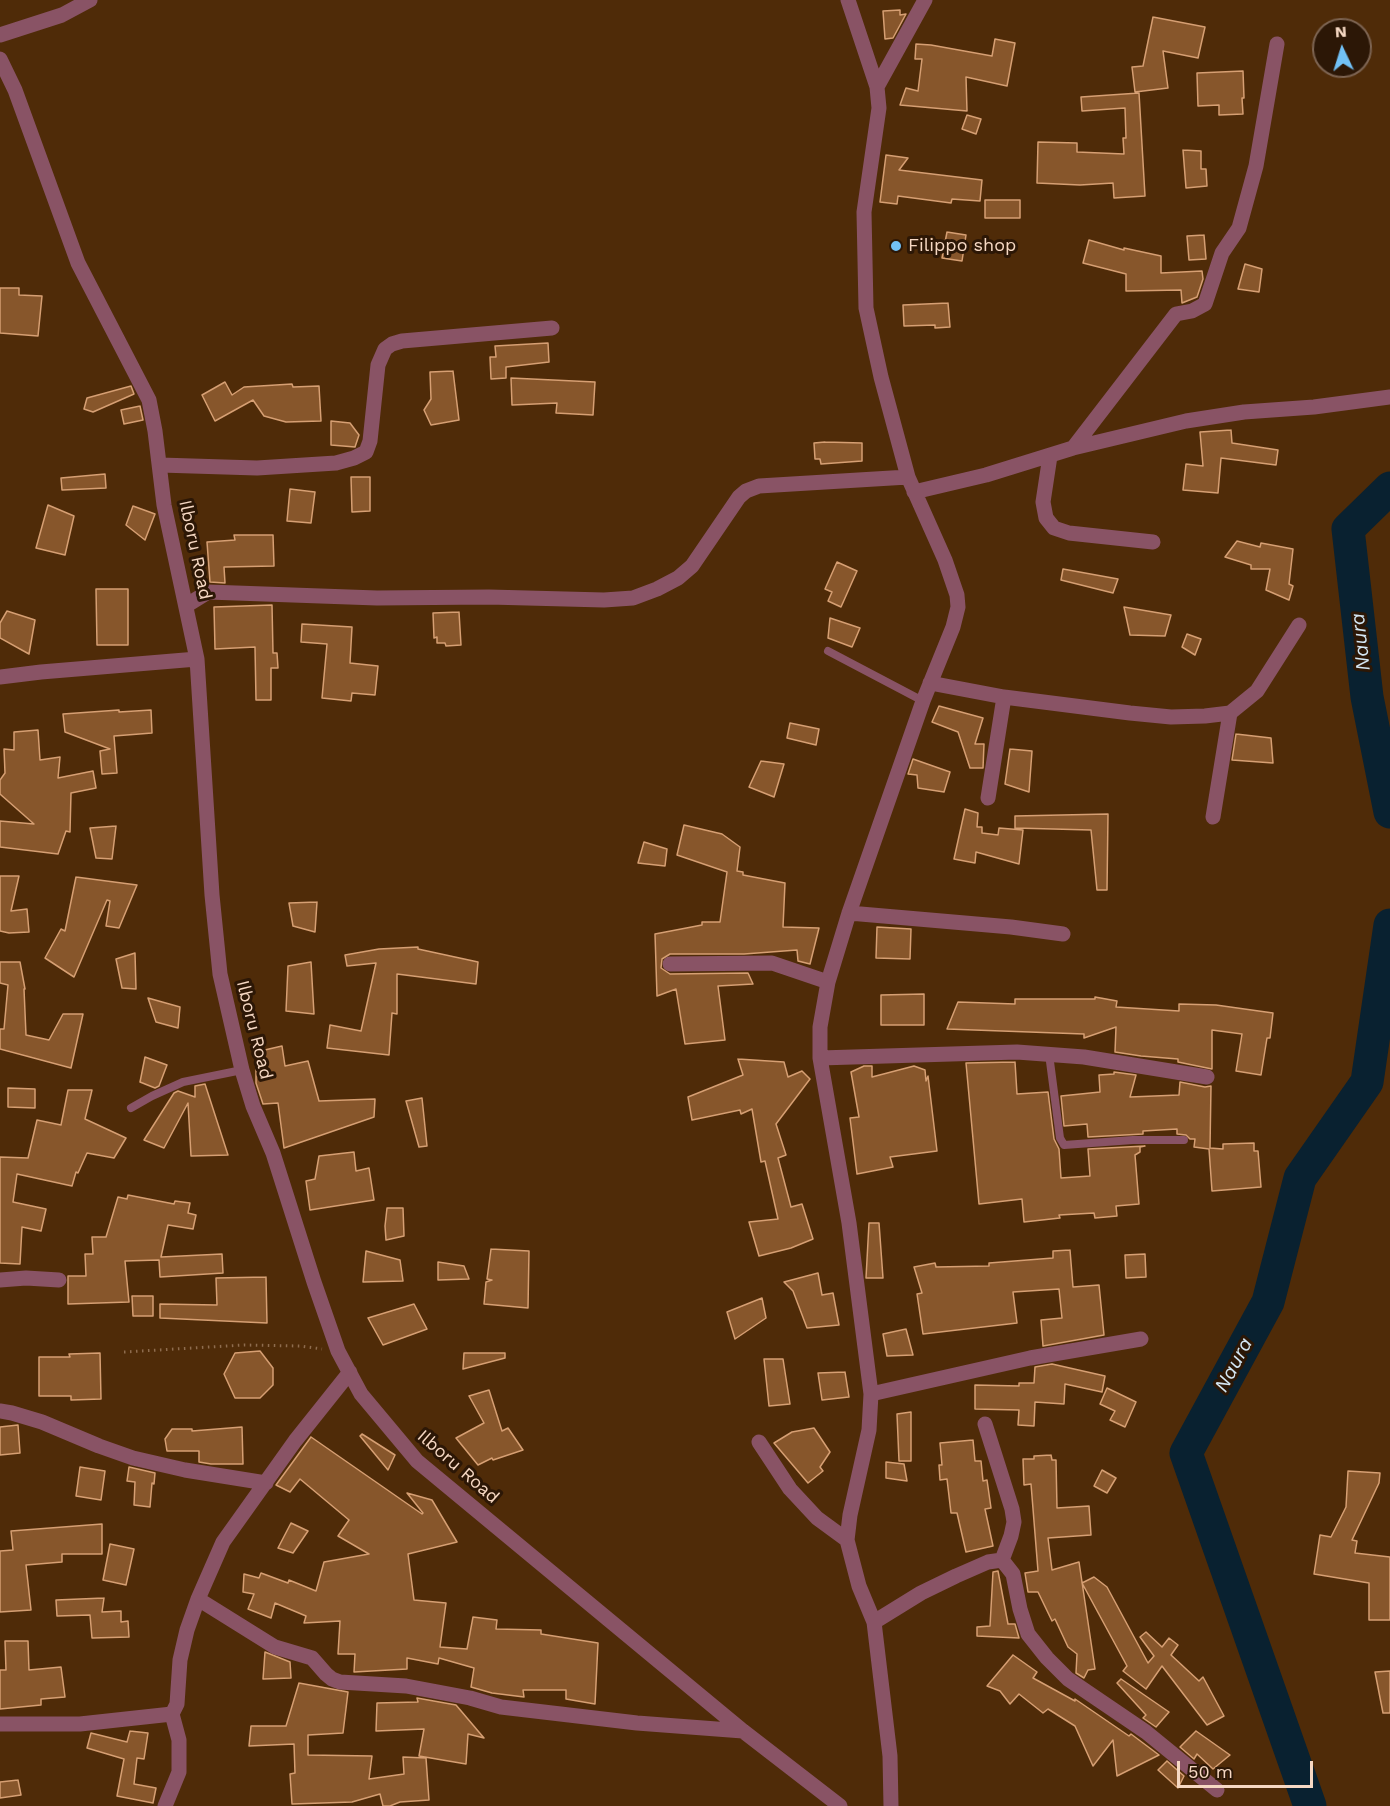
<!DOCTYPE html>
<style>
body{margin:0}
#map{position:relative;width:1390px;height:1806px;overflow:hidden;background:#4f2b08;font-family:"Work Sans",sans-serif}
canvas{display:block}
.north{position:absolute;left:1312px;top:18px;width:60px;height:60px;box-sizing:border-box;background:#2c1706;border:2px solid #7d6452;border-radius:50%;rotate:356deg;font-size:16px;font-weight:700;line-height:24px;text-align:center;color:#f6d8c3}
.north::after{content:'';display:block;margin:auto;width:21px;height:27px;background:#72c1f5;clip-path:polygon(50% 0,100% 100%,50% 72%,0 100%)}
.scale{position:absolute;left:1177px;top:1761px;width:136px;height:27px;box-sizing:border-box;border:3px solid #f6d8c3;border-top:0;padding-left:8px;font-size:18px;line-height:21px;white-space:nowrap;color:#f6d8c3;-webkit-text-stroke:4px #2c1706;paint-order:stroke}
</style>
<div id="map">
<canvas width="1390" height="1806"></canvas>
<div class="north">N</div>
<div class="scale">50 m</div>
</div>
<script>
const ctx = document.querySelector('canvas').getContext('2d');
ctx.lineJoin = 'round';
function shape(rows) {
  const path = new Path2D();
  for (const r of rows) {
    path.moveTo(r[0], r[1]);
    for (let i = 2; i < r.length; i += 2) path.lineTo(r[i], r[i + 1]);
  }
  return path;
}
function strokePath(path, color, width, dash) {
  ctx.strokeStyle = color;
  ctx.lineWidth = width;
  ctx.lineCap = dash ? 'butt' : 'round';
  ctx.setLineDash(dash || []);
  ctx.stroke(path);
}
function fill(path, color) {
  ctx.fillStyle = color;
  ctx.fill(path, 'evenodd');
}
function write(font, color, halo, rows, align = 'center') {
  ctx.font = font + ' "Work Sans",sans-serif';
  ctx.lineWidth = 6;
  ctx.setLineDash([]);
  ctx.textBaseline = 'middle';
  ctx.strokeStyle = halo;
  ctx.fillStyle = color;
  for (const [text, x, y, turn = 0] of rows) {
    ctx.save();
    ctx.translate(x, y);
    ctx.rotate((+turn || 0) * Math.PI / 180);
    ctx.textAlign = isNaN(turn) ? turn : align;
    if (halo) ctx.strokeText(text, 0, 0);
    ctx.fillText(text, 0, 0);
    ctx.restore();
  }
}
strokePath(shape([
 [1390,488,1348,529,1367,697,1390,812],
 [1310,1806,1186,1453,1268,1302,1300,1178,1367,1082,1390,925]
]), '#092130', 33);
const building = shape([
 [900,10,900,15,906,14,893,38,885,39,883,11,900,10],
 [1153,17,1205,27,1198,58,1163,51,1168,88,1135,92,1132,67,1143,66,1153,17],
 [995,39,1015,43,1007,86,966,77,967,111,900,105,906,88,918,91,922,59,915,59,916,44,931,45,992,56,995,39],
 [1243,71,1244,98,1242,98,1243,114,1219,115,1219,105,1198,106,1197,73,1243,71],
 [1139,93,1145,196,1114,198,1113,183,1080,185,1037,183,1038,142,1077,143,1077,152,1124,154,1123,138,1126,138,1125,108,1082,111,1081,97,1139,93],
 [967,115,981,119,976,134,962,129,967,115],
 [1183,150,1201,151,1201,169,1206,169,1207,186,1186,188,1183,150],
 [886,155,908,158,899,170,982,180,980,201,952,199,951,203,898,196,897,204,880,202,886,155],
 [985,200,1020,200,1020,218,985,218,985,200],
 [947,232,966,235,962,261,942,258,947,232],
 [1204,235,1206,259,1189,260,1187,236,1204,235],
 [1089,240,1124,250,1124,248,1161,256,1161,273,1202,271,1203,279,1197,297,1182,303,1181,290,1126,291,1126,274,1083,263,1089,240],
 [1245,264,1262,269,1259,292,1238,289,1245,264],
 [0,288,19,288,19,295,42,296,38,336,0,333,0,288],
 [948,303,950,327,935,328,935,325,904,326,903,305,948,303],
 [548,343,549,362,506,367,506,378,491,379,490,357,496,357,495,346,548,343],
 [453,371,459,420,431,425,424,410,431,399,430,372,453,371],
 [511,378,595,382,593,415,556,413,557,403,512,405,511,378],
 [225,382,232,395,244,387,292,384,293,387,319,386,321,421,286,422,264,416,253,400,215,421,202,395,225,382],
 [131,386,134,394,93,412,84,409,87,398,131,386],
 [140,406,143,420,124,424,121,410,140,406],
 [331,421,350,423,359,435,355,447,331,445,331,421],
 [1231,430,1232,443,1278,450,1276,465,1221,458,1218,493,1183,490,1186,464,1203,466,1200,432,1231,430],
 [825,442,862,443,862,461,821,464,820,459,815,459,814,443,825,442],
 [105,474,106,488,62,490,61,478,105,474],
 [351,477,370,477,370,511,352,512,351,477],
 [290,489,315,492,311,523,287,521,290,489],
 [48,505,74,516,65,555,36,548,48,505],
 [133,506,155,514,145,540,126,525,133,506],
 [234,535,273,535,274,566,224,567,225,583,210,582,207,542,235,540,234,535],
 [1237,541,1260,547,1261,543,1293,549,1289,584,1293,586,1289,600,1266,590,1270,569,1251,569,1251,565,1225,557,1237,541],
 [837,562,857,571,841,607,828,601,832,592,825,589,837,562],
 [1063,569,1118,579,1113,593,1061,580,1063,569],
 [96,589,128,589,128,645,97,645,96,589],
 [272,605,273,653,277,653,278,668,271,668,271,700,256,700,255,647,215,649,214,607,272,605],
 [1124,607,1171,615,1165,636,1130,635,1124,607],
 [7,611,35,620,29,654,0,638,0,623,7,611],
 [459,612,461,645,446,646,445,643,437,643,437,637,434,638,433,613,459,612],
 [830,618,860,628,852,647,828,638,830,618],
 [302,624,352,627,350,663,378,666,375,695,352,693,351,701,322,698,327,644,301,642,302,624],
 [1187,634,1201,639,1195,655,1182,647,1187,634],
 [939,706,983,718,975,744,984,744,983,768,970,768,958,732,932,722,939,706],
 [119,710,119,712,151,710,152,733,114,736,117,773,102,774,100,751,110,749,65,732,63,714,119,710],
 [790,723,819,729,816,745,787,738,790,723],
 [38,730,40,760,60,757,58,778,93,771,96,788,71,793,70,832,66,831,58,854,0,847,0,821,34,824,0,794,0,780,5,773,4,749,14,750,14,732,38,730],
 [1236,734,1271,738,1273,763,1232,760,1236,734],
 [1010,749,1032,751,1029,792,1005,784,1010,749],
 [913,759,950,772,944,792,918,788,917,775,908,774,913,759],
 [761,761,784,764,774,797,749,787,761,761],
 [965,809,978,813,977,827,982,827,982,833,998,835,999,828,1023,830,1019,864,976,852,975,863,954,859,965,809],
 [1108,814,1107,890,1097,890,1091,830,1015,828,1015,816,1108,814],
 [684,825,722,834,740,847,737,871,743,872,743,875,785,883,783,927,819,928,810,964,798,961,797,950,744,954,670,954,662,959,661,968,670,974,748,973,753,984,718,986,725,1040,685,1044,676,989,657,996,655,934,702,925,702,922,720,922,727,872,677,855,684,825],
 [116,826,112,859,96,858,90,828,116,826],
 [644,842,667,849,665,866,638,863,644,842],
 [0,876,19,876,11,911,27,909,29,932,9,933,0,931,0,876],
 [76,877,137,885,119,928,106,926,110,901,107,900,74,977,45,958,61,929,65,931,76,877],
 [317,902,315,932,293,926,289,903,317,902],
 [877,927,911,929,910,959,876,958,877,927],
 [418,947,418,949,478,962,476,984,397,974,397,1014,392,1013,389,1055,327,1048,330,1025,361,1031,376,963,347,966,345,955,379,949,418,947],
 [135,953,136,989,122,988,116,959,135,953],
 [0,962,20,962,25,989,24,989,26,1035,49,1040,63,1014,83,1014,71,1068,0,1049,0,1029,4,1029,8,985,0,983,0,962],
 [311,962,314,1014,286,1011,288,966,311,962],
 [924,994,924,1025,881,1025,881,995,924,994],
 [1095,997,1117,1001,1116,1007,1179,1011,1179,1004,1216,1005,1273,1013,1270,1038,1267,1038,1261,1075,1236,1071,1242,1034,1212,1030,1212,1069,1178,1062,1178,1059,1141,1056,1115,1052,1116,1027,1084,1038,1084,1034,947,1029,958,1002,1015,1004,1015,999,1095,999,1095,997],
 [148,998,180,1007,178,1028,156,1022,148,998],
 [282,1046,285,1066,308,1061,319,1101,375,1099,374,1117,284,1148,278,1103,263,1104,256,1083,256,1052,282,1046],
 [145,1057,167,1065,159,1086,155,1088,140,1082,145,1057],
 [738,1059,784,1062,788,1077,802,1071,810,1079,776,1124,786,1155,778,1158,791,1207,802,1204,813,1239,791,1248,759,1256,749,1222,778,1219,765,1161,761,1162,752,1109,741,1114,740,1110,692,1120,688,1097,743,1075,738,1059],
 [1015,1062,1017,1094,1048,1092,1054,1139,1059,1149,1061,1178,1090,1176,1088,1149,1145,1146,1140,1147,1140,1152,1135,1155,1139,1204,1116,1206,1117,1216,1095,1218,1094,1213,1059,1215,1060,1218,1024,1222,1022,1199,979,1204,966,1063,1015,1062],
 [864,1066,872,1066,872,1077,914,1066,925,1070,926,1081,928,1076,937,1151,890,1157,893,1167,857,1174,850,1118,859,1117,851,1072,864,1066],
 [1114,1072,1136,1075,1130,1097,1179,1095,1180,1082,1205,1087,1211,1086,1210,1148,1223,1149,1223,1144,1254,1143,1254,1151,1258,1151,1261,1187,1212,1191,1209,1149,1194,1147,1195,1139,1190,1139,1186,1135,1177,1134,1177,1129,1143,1131,1143,1134,1088,1137,1087,1124,1064,1126,1061,1096,1100,1092,1099,1075,1114,1074,1114,1072],
 [205,1084,228,1155,191,1156,188,1103,164,1148,144,1140,174,1093,178,1091,195,1097,195,1086,205,1084],
 [8,1088,35,1089,35,1108,8,1107,8,1088],
 [68,1090,92,1090,85,1119,126,1138,114,1158,87,1153,78,1173,76,1172,72,1186,17,1174,13,1202,46,1209,41,1231,22,1227,20,1264,0,1263,0,1157,28,1158,37,1120,61,1125,68,1090],
 [422,1098,427,1146,419,1147,406,1101,422,1098],
 [354,1152,356,1171,369,1168,374,1200,310,1210,306,1181,315,1179,319,1156,354,1152],
 [128,1195,174,1204,175,1201,190,1203,188,1213,196,1215,193,1229,168,1225,161,1257,222,1254,223,1273,160,1277,159,1260,125,1261,129,1302,68,1304,68,1276,86,1276,85,1254,93,1254,92,1237,106,1237,118,1197,127,1199,128,1195],
 [387,1208,403,1208,404,1236,386,1240,385,1226,387,1208],
 [869,1223,879,1223,883,1278,866,1278,869,1223],
 [491,1249,529,1251,528,1308,484,1304,486,1282,492,1280,487,1279,491,1249],
 [1070,1250,1073,1287,1099,1285,1104,1335,1043,1346,1041,1320,1062,1318,1059,1289,1013,1292,1017,1323,923,1334,917,1294,922,1293,914,1267,935,1263,936,1267,989,1266,989,1263,1053,1258,1053,1251,1070,1250],
 [366,1251,400,1260,403,1281,363,1282,366,1251],
 [1145,1254,1146,1277,1126,1278,1125,1255,1145,1254],
 [438,1262,464,1266,469,1279,438,1280,438,1262],
 [818,1273,822,1295,833,1293,839,1325,807,1328,793,1291,784,1282,818,1273],
 [266,1277,267,1323,160,1318,160,1304,217,1305,216,1278,266,1277],
 [132,1296,153,1296,153,1316,133,1316,132,1296],
 [762,1298,766,1318,735,1339,727,1312,762,1298],
 [414,1304,427,1329,383,1345,368,1318,414,1304],
 [906,1329,913,1355,887,1356,883,1334,906,1329],
 [260,1351,273,1368,273,1385,260,1398,235,1398,224,1374,235,1353,260,1351],
 [100,1353,101,1399,71,1400,71,1396,39,1396,39,1357,70,1357,69,1354,100,1353],
 [464,1353,505,1353,505,1358,463,1369,464,1353],
 [764,1359,783,1359,790,1404,769,1406,764,1359],
 [1052,1364,1105,1376,1102,1392,1065,1384,1064,1404,1035,1402,1034,1426,1018,1425,1019,1410,975,1409,975,1385,1019,1386,1019,1383,1034,1383,1035,1367,1052,1364],
 [845,1372,849,1397,822,1400,818,1373,845,1372],
 [1107,1388,1136,1402,1125,1427,1110,1420,1115,1411,1100,1404,1107,1388],
 [489,1390,502,1431,508,1428,523,1450,493,1460,492,1458,478,1465,456,1438,484,1423,469,1396,489,1390],
 [911,1412,911,1461,899,1461,897,1414,911,1412],
 [18,1425,20,1453,0,1455,0,1427,18,1425],
 [242,1427,243,1464,211,1464,199,1462,199,1451,167,1451,165,1439,172,1429,192,1429,192,1431,242,1427],
 [814,1428,830,1452,820,1467,823,1471,808,1483,774,1443,792,1432,814,1428],
 [362,1434,395,1455,388,1470,360,1436,362,1434],
 [311,1437,422,1514,423,1513,407,1493,432,1500,457,1542,408,1554,414,1600,446,1603,440,1647,467,1649,473,1617,497,1620,496,1629,541,1630,541,1634,598,1643,595,1704,566,1699,566,1690,523,1690,524,1697,492,1693,471,1687,474,1668,439,1658,438,1664,407,1658,407,1669,354,1672,355,1654,338,1654,340,1621,304,1623,306,1616,275,1603,271,1618,248,1609,254,1594,243,1592,244,1574,259,1578,261,1573,288,1583,289,1580,316,1591,324,1562,369,1554,338,1536,349,1520,300,1479,290,1492,276,1485,311,1437],
 [973,1440,975,1461,981,1461,983,1481,987,1480,991,1508,985,1509,993,1546,966,1552,957,1513,951,1513,947,1479,940,1480,939,1465,942,1465,940,1443,973,1440],
 [1051,1455,1052,1460,1056,1460,1057,1508,1089,1506,1091,1535,1048,1538,1052,1570,1079,1562,1095,1669,1088,1670,1084,1678,1076,1673,1077,1654,1068,1647,1055,1619,1052,1621,1038,1592,1028,1592,1025,1573,1038,1571,1031,1484,1024,1485,1023,1459,1034,1459,1034,1456,1051,1455],
 [886,1462,904,1464,907,1481,886,1478,886,1462],
 [80,1467,105,1471,101,1500,76,1496,80,1467],
 [129,1467,155,1473,154,1484,152,1483,150,1507,134,1505,135,1482,127,1481,129,1467],
 [1102,1470,1116,1478,1107,1493,1094,1486,1102,1470],
 [1348,1471,1380,1473,1379,1483,1352,1540,1357,1541,1355,1553,1390,1557,1390,1620,1369,1620,1369,1583,1314,1574,1320,1535,1331,1537,1346,1507,1348,1471],
 [291,1523,308,1531,293,1553,278,1548,291,1523],
 [102,1524,102,1554,62,1554,62,1562,26,1565,31,1610,0,1612,0,1551,13,1550,11,1531,102,1524],
 [110,1544,134,1549,126,1585,103,1580,110,1544],
 [998,1571,1008,1624,1015,1624,1019,1638,977,1636,977,1627,990,1626,993,1572,998,1571],
 [1094,1577,1107,1587,1148,1663,1154,1656,1140,1637,1146,1632,1162,1647,1169,1638,1178,1645,1171,1655,1199,1681,1203,1677,1224,1716,1207,1725,1162,1666,1146,1689,1123,1671,1127,1666,1082,1583,1094,1577],
 [104,1598,102,1612,121,1611,121,1622,128,1621,129,1637,92,1638,90,1615,57,1616,56,1600,104,1598],
 [5,1641,28,1641,29,1670,61,1667,65,1697,41,1699,41,1705,0,1709,0,1670,6,1670,5,1641],
 [265,1652,290,1662,291,1678,263,1679,265,1652],
 [1013,1655,1037,1672,1033,1678,1075,1701,1075,1699,1129,1736,1131,1734,1159,1755,1117,1776,1113,1740,1093,1766,1075,1726,1048,1709,1043,1713,1019,1694,1010,1704,1000,1691,987,1686,1013,1655],
 [1390,1671,1390,1713,1383,1713,1375,1672,1390,1671],
 [1121,1679,1169,1712,1156,1727,1143,1718,1146,1715,1117,1683,1121,1679],
 [299,1683,348,1692,343,1733,308,1735,308,1755,372,1756,369,1779,404,1774,403,1757,426,1758,429,1800,400,1802,390,1806,383,1806,380,1794,352,1802,292,1804,290,1774,295,1773,294,1744,249,1746,251,1726,286,1726,299,1683],
 [417,1698,456,1705,484,1738,468,1734,466,1764,419,1756,424,1729,376,1731,377,1703,418,1702,417,1698],
 [130,1731,148,1733,144,1759,137,1758,134,1784,156,1788,153,1803,117,1796,124,1759,87,1748,91,1733,127,1742,130,1731],
 [1196,1731,1230,1755,1213,1769,1197,1754,1194,1759,1180,1747,1196,1731],
 [1167,1761,1184,1776,1178,1788,1158,1770,1167,1761],
 [18,1780,21,1795,0,1798,0,1782,18,1780]
]);
fill(building, '#87562b');
strokePath(building, '#d69f73', 1.5);
strokePath(shape([
 [124,1352,244,1345,300,1346,322,1349]
]), '#8e6c4e', 3, [1.5, 4.5]);
strokePath(shape([
 [828,651,923,701],
 [1049,1054,1060,1138,1064,1145,1133,1140,1184,1140],
 [131,1108,152,1096,183,1082,242,1070]
]), '#895365', 8);
strokePath(shape([
 [848,0,877,87,879,108,864,212,866,308,881,377,908,477,945,560,957,595,958,607,953,627,923,701,849,913,828,982,820,1027,820,1058,849,1223,871,1394,869,1430,850,1515,847,1540,859,1586,874,1622,890,1756,891,1806],
 [0,35,62,15,90,0],
 [0,59,15,90,78,263,149,400,155,431,164,505,197,659,212,895,220,974,242,1070,253,1106,273,1153,314,1282,338,1351,361,1394,417,1461,743,1731,840,1806],
 [877,87,925,0],
 [1073,448,1176,314,1192,311,1205,304,1222,253,1239,228,1256,166,1277,44],
 [1050,456,1043,502,1046,518,1054,528,1069,533,1153,542],
 [160,465,257,468,336,463,354,458,366,452,370,441,378,365,385,349,392,344,402,341,552,328],
 [914,492,986,475,1073,448,1186,421,1244,412,1314,407,1390,397],
 [187,605,208,592,377,598,489,597,604,600,633,598,657,589,678,578,692,566,739,497,746,491,759,486,908,477],
 [0,677,41,672,197,659],
 [930,683,1004,697,1130,713,1171,717,1205,716,1230,713,1257,691,1299,625],
 [988,798,1004,697],
 [1213,817,1230,713],
 [849,913,1011,927,1063,934],
 [670,964,772,963,828,982],
 [820,1058,1017,1052,1084,1057,1207,1077],
 [0,1280,26,1278,59,1280],
 [871,1394,1030,1358,1141,1339],
 [0,1411,12,1413,42,1422,99,1446,133,1458,185,1470,266,1483],
 [985,1424,1012,1509,1014,1522,1011,1536,1002,1560],
 [759,1442,790,1489,817,1518,847,1540],
 [198,1599,275,1647,312,1658,326,1674,332,1679,340,1682,406,1686,470,1698,501,1707,637,1723,743,1731],
 [874,1622,921,1593,956,1576,988,1562,1002,1560,1013,1574,1020,1609,1028,1634,1047,1658,1068,1679,1146,1732,1217,1790],
 [0,1724,80,1724,172,1714,177,1704,180,1660,187,1630,198,1599,223,1542,295,1441,350,1372],
 [165,1806,179,1772,179,1740,172,1714]
]), '#895365', 15);
for (const [x, y, r, color] of [
 [896,246,6,"#72c1f5"]
]) {
  const dot = new Path2D();
  dot.arc(x, y, r, 0, 2 * Math.PI);
  ctx.fillStyle = color;
  ctx.fill(dot);
  strokePath(dot, '#2c1706', 2);
}
write('18px', '#f6d8c3', '#2c1706', [
 ["Filippo shop",908,246]
], 'left');
write('18px', '#f6d8c3', '#2c1706', [
 ["Ilboru Road",195,550,78],
 ["Ilboru Road",254,1030,76],
 ["Ilboru Road",458,1467,41]
]);
write('italic 20px', '#d4e7f4', '#2c1706', [
 ["Naura",1361,642,-96],
 ["Naura",1234,1365,-62]
]);
</script>
